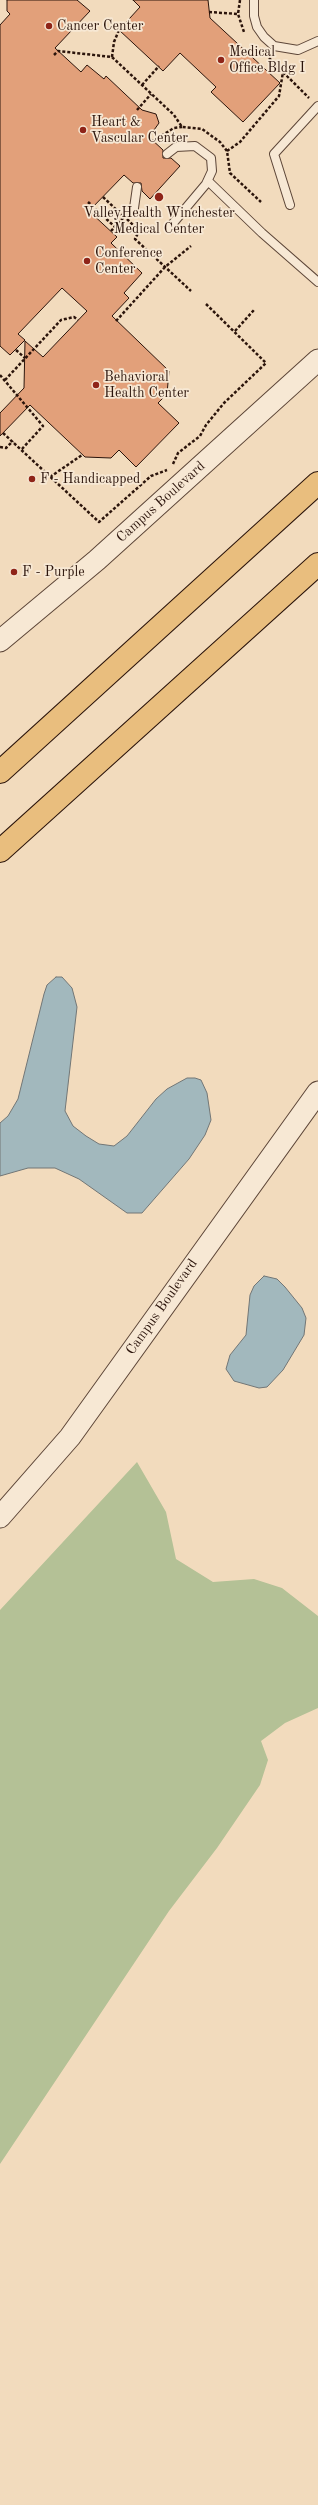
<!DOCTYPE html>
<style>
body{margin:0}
canvas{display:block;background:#f2dbbd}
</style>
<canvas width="318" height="2505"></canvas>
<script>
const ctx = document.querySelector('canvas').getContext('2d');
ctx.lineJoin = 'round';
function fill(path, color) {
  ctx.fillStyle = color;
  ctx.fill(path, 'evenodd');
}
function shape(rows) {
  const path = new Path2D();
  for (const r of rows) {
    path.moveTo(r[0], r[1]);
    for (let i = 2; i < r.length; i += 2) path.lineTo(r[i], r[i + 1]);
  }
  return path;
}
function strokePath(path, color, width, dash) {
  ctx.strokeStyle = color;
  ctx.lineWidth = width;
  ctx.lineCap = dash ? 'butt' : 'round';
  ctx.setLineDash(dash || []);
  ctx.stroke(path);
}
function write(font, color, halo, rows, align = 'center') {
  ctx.font = font + ' "Old Standard TT",serif';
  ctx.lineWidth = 3.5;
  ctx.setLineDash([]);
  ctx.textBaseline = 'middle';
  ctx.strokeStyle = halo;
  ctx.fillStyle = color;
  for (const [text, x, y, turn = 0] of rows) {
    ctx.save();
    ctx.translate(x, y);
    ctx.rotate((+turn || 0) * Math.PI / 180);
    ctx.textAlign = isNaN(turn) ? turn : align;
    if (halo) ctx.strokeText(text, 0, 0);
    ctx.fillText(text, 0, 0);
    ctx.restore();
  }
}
fill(shape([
 [137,1462,166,1512,176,1559,213,1582,254,1579,282,1588,318,1616,318,1708,285,1723,261,1741,268,1760,260,1785,217,1848,169,1911,0,2164,0,1610]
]), '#b4c196');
const water = shape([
 [56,977,62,977,72,988,77,1007,65,1111,73,1126,86,1136,99,1144,114,1146,127,1136,156,1099,167,1089,187,1078,195,1078,201,1080,207,1093,211,1120,205,1135,189,1159,142,1213,127,1213,79,1179,55,1168,28,1168,0,1176,0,1123,8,1116,18,1099,44,994,47,985,56,977],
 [264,1276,277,1279,285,1287,302,1308,306,1318,304,1335,283,1370,267,1387,259,1388,234,1381,226,1369,230,1355,246,1335,250,1295,254,1286,264,1276]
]);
fill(water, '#a2b8bd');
strokePath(water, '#727676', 1);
const building = shape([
 [7,0,77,0,90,11,55,48,81,72,87,65,104,79,106,76,142,110,156,114,159,123,149,137,163,150,163,158,171,158,180,166,150,199,142,191,141,183,133,183,124,175,89,211,117,237,111,243,142,273,124,293,129,298,112,316,169,371,167,394,158,403,179,423,136,467,119,450,111,458,85,457,30,405,0,436,0,413,24,388,25,341,43,357,87,311,62,288,18,334,25,340,10,355,0,346,0,25,10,14,7,11,7,0],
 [133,0,208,0,210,18,280,83,243,122,211,92,216,87,180,53,163,71,119,30,140,7,133,0]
]);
fill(building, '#e2a07a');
strokePath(building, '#2b140b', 1);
const service = shape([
 [254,0,254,16,257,27,264,37,274,46,298,50,318,41],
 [167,154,176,147,195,146,211,158,212,171,206,184,169,228],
 [208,181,262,233,318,282],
 [290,205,274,154,318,106],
 [134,208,137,187]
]);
const tertiary = shape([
 [0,641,97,560,318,360],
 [0,1517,70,1437,318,1092]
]);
const motorway = shape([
 [0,772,318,483],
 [0,851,318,564]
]);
strokePath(service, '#5d4638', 10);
strokePath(tertiary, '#5d4638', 23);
strokePath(motorway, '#2b140b', 24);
strokePath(shape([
 [240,0,238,14,244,32],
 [209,12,238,14],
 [54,55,58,51,112,57,174,115,182,127,202,129,220,142,227,151,230,173,261,202],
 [112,57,114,42,119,30],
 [269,58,309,98],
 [142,85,159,66],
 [137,110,151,94],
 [153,141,174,128,182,127],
 [227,151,240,142,279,96,283,72],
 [103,197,123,216],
 [88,202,115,227],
 [127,219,139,231,135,239,191,291],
 [111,231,124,217],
 [116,321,165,267,191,246],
 [235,331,254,310],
 [16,350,25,358],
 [0,375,43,426,22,449],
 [5,380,61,320,74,317,78,320],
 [3,433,99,522,151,476,167,470],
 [0,447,6,448,13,441],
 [173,464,178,453,200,436,206,425,224,403,266,363,205,303],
 [50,477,82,455]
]), '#2b140b', 2.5, [3, 2]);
strokePath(service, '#f7e8d4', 8);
strokePath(tertiary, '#f7e8d4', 21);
strokePath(motorway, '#e9be7e', 22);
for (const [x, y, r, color] of [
 [49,26,4,"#8f2418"],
 [221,60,4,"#8f2418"],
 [83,130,4,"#8f2418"],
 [159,197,5,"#8f2418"],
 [87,261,4,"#8f2418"],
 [96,385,4,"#8f2418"],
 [32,479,4,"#8f2418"],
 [14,572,4,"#8f2418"]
]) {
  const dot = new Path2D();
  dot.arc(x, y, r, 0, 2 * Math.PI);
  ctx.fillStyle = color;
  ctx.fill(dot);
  strokePath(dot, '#f7e8d4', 1.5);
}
write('14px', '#2b140b', '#f7e8d4', [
 ["Cancer Center",57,26],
 ["Medical",229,52],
 ["Office Bldg I",229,68],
 ["Heart &",91,122],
 ["Vascular Center",91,138],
 ["ValleyHealth Winchester",159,213,"center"],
 ["Medical Center",159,229,"center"],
 ["Conference",95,253],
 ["Center",95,269],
 ["Behavioral",104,377],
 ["Health Center",104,393],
 ["F - Handicapped",40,479],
 ["F - Purple",22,572]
], 'left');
write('14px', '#2b140b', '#f7e8d4', [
 ["Campus Boulevard",161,502,-42],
 ["Campus Boulevard",162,1307,-55]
]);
</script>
